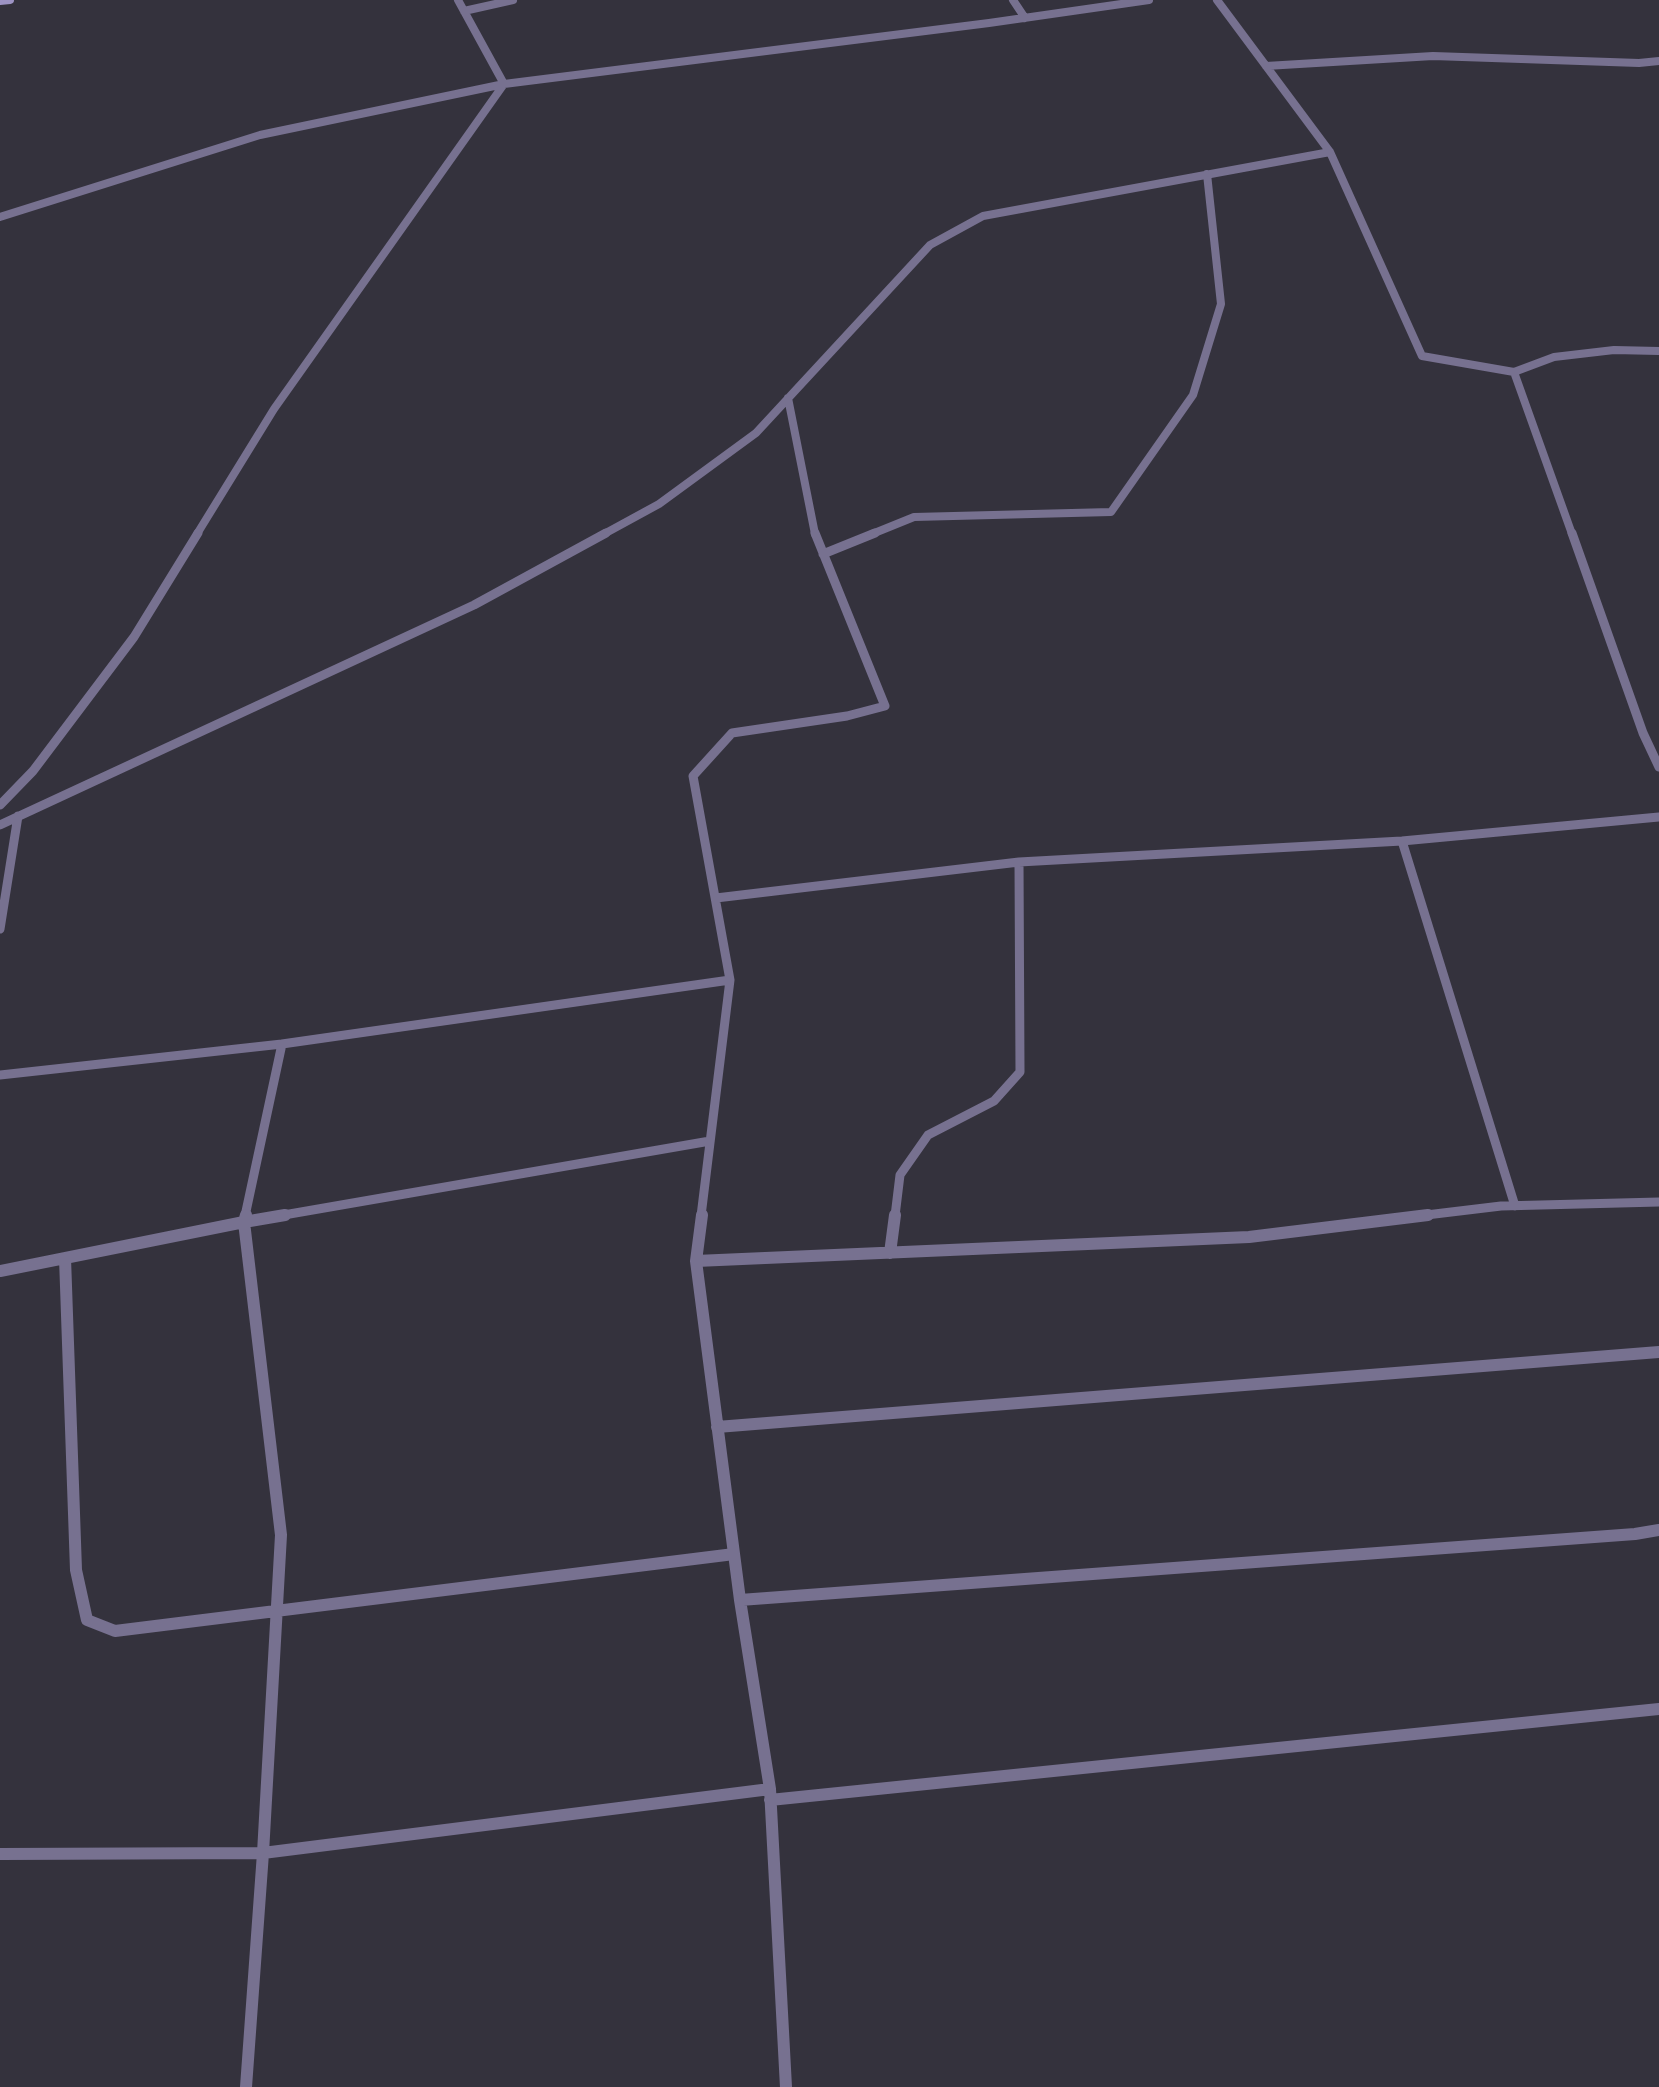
<!DOCTYPE html>
<style>
body{margin:0}
canvas{display:block;background:#34323d}
</style>
<canvas width="1659" height="2087"></canvas>
<script>
const ctx = document.querySelector('canvas').getContext('2d');
ctx.lineJoin = 'round';
function shape(rows) {
  const path = new Path2D();
  for (const r of rows) {
    path.moveTo(r[0], r[1]);
    for (let i = 2; i < r.length; i += 2) path.lineTo(r[i], r[i + 1]);
  }
  return path;
}
function strokePath(path, color, width, dash) {
  ctx.strokeStyle = color;
  ctx.lineWidth = width;
  ctx.lineCap = dash ? 'butt' : 'round';
  ctx.setLineDash(dash || []);
  ctx.stroke(path);
}
strokePath(shape([
 [1013,0,1025,18],
 [1217,0,1330,152,1422,356,1514,372,1554,357,1614,350,1659,351],
 [464,11,513,0],
 [1266,66,1433,56,1639,63,1659,61],
 [0,217,260,135,504,84,989,23,1149,0],
 [1514,372,1572,534],
 [788,398,815,534],
 [197,534,274,409,504,84,458,0],
 [604,534,659,504,756,433,930,245,983,216,1330,152],
 [872,534,914,517,1111,512,1193,395,1221,304,1207,174]
]), '#777190', 8);
strokePath(shape([
 [1572,533,1643,733,1659,767],
 [823,554,875,533],
 [0,805,33,771,134,637,198,533],
 [0,825,474,605,606,533],
 [1402,841,1515,1206],
 [716,898,1019,862,1402,841,1659,817],
 [0,929,18,816],
 [0,1075,282,1044],
 [245,1216,282,1044,730,980,693,776,732,733,847,716,885,706,815,533],
 [278,1216,710,1141],
 [701,1216,730,980],
 [895,1216,900,1175,928,1135,994,1101,1020,1072,1019,862],
 [1418,1216,1501,1206,1659,1202]
]), '#777190', 9);
strokePath(shape([
 [702,1215,696,1261,740,1600,770,1789,786,2087],
 [890,1253,895,1215],
 [65,1258,76,1570,87,1620,115,1631,734,1554],
 [696,1261,1249,1237,1428,1215],
 [0,1271,244,1222,246,1215],
 [717,1427,1659,1352],
 [740,1600,1635,1534,1659,1530],
 [770,1800,1659,1709],
 [0,1854,263,1853,770,1789],
 [246,2087,263,1853,281,1535,244,1222,285,1215]
]), '#777190', 12);
strokePath(shape([
 [0,1,10,0]
]), '#9d93c4', 8);
</script>
